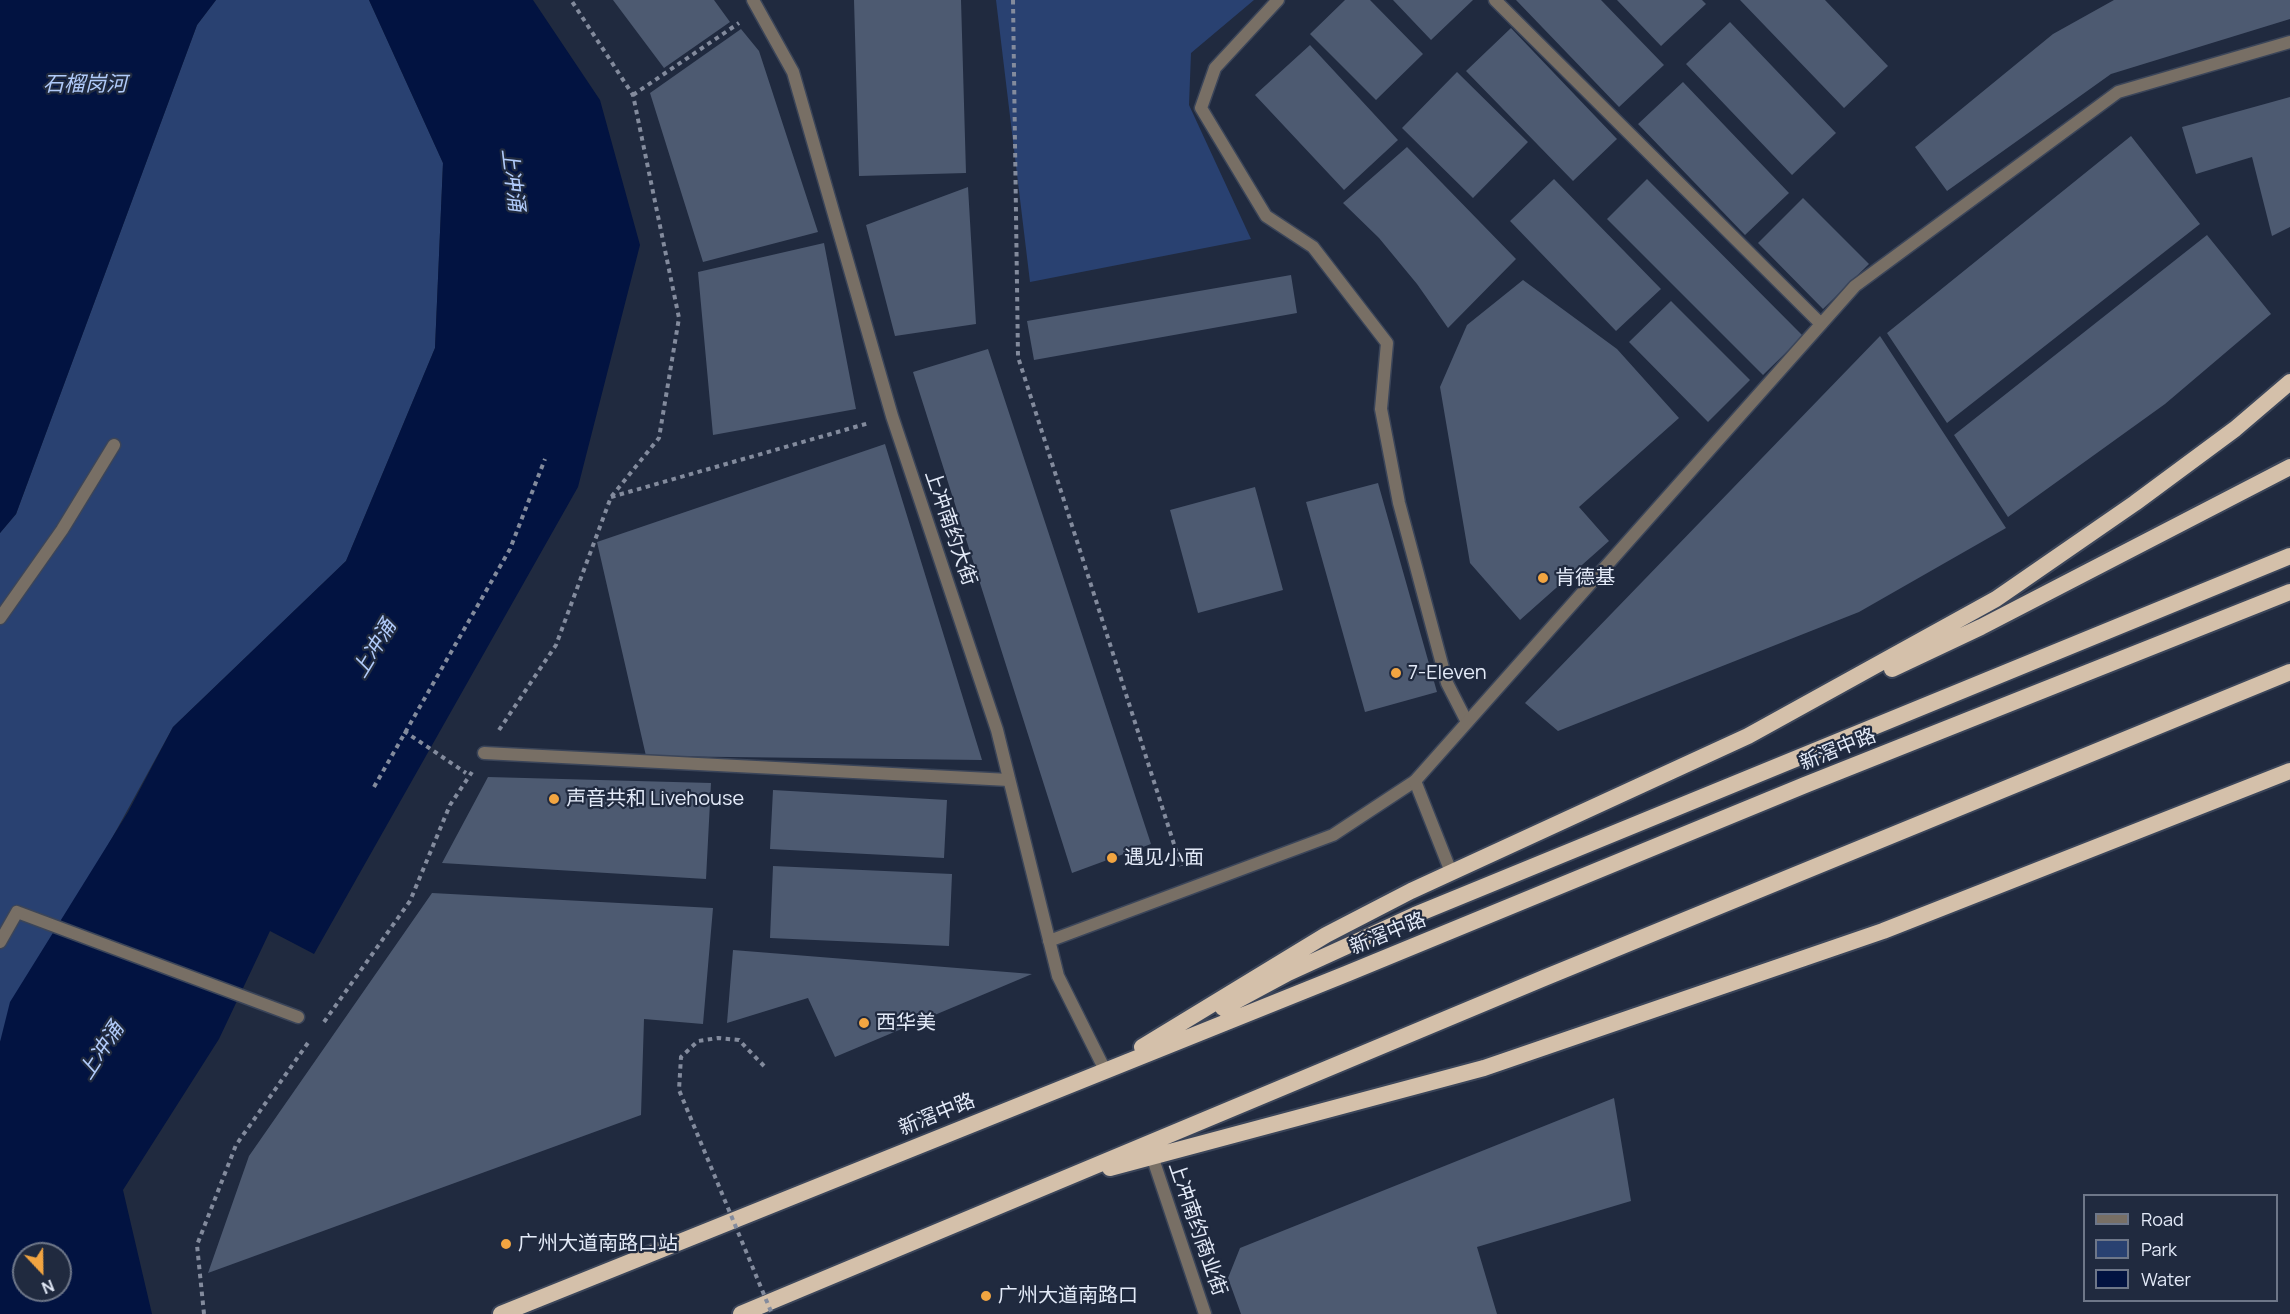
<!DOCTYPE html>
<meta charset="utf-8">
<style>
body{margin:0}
#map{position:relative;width:2290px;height:1314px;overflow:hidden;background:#202a3f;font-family:Manrope,sans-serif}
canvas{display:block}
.legend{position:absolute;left:2083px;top:1194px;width:195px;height:108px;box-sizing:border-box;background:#202a3f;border:2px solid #6e7789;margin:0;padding:8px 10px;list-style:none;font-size:18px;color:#e3eaf8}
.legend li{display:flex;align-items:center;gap:12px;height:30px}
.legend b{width:30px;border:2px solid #6e7789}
.north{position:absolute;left:12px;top:1242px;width:60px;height:60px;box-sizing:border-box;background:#202a3f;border:2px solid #6e7789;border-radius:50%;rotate:158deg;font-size:16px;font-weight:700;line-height:24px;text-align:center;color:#e3eaf8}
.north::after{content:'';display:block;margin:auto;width:21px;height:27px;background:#f2a541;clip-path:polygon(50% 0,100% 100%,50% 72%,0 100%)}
</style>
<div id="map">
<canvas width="2290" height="1314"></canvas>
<ul class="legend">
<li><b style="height:8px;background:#786f65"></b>Road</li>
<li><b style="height:16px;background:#294171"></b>Park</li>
<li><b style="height:16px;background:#021341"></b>Water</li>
</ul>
<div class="north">N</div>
</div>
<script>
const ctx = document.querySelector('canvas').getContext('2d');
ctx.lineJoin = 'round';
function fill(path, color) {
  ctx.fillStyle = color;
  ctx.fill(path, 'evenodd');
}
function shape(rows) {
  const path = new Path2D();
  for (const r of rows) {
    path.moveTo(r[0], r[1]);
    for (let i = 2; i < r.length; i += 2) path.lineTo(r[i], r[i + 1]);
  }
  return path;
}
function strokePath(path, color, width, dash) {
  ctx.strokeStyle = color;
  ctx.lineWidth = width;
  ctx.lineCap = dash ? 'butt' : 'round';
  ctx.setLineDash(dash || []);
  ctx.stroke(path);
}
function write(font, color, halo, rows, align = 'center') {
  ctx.font = font + ' Manrope,"Noto Sans SC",sans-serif';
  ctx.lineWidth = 4.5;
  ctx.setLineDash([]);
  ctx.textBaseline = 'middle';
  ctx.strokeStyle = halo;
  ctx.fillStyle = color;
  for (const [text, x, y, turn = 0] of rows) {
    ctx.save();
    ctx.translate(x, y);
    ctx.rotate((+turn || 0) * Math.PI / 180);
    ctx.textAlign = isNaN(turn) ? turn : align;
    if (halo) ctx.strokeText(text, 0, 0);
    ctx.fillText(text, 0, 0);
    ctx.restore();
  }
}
fill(shape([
 [216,0,369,0,443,163,435,348,346,561,173,727,0,1042,0,533,16,514,197,25],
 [996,0,1254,0,1191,53,1189,105,1251,239,1030,282]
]), '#294171');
fill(shape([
 [0,0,216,0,197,25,16,514,0,533],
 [369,0,533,0,600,100,640,245,578,487,314,954,270,931,219,1039,123,1190,152,1314,0,1314,0,1042,10,1002,128,812,173,727,346,561,435,348,443,163],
 [24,1254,60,1254,60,1290,24,1290]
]), '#021341');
fill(shape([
 [613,0,714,0,730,22,664,68],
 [854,0,961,0,966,173,859,176],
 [1345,0,1370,0,1423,54,1376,100,1310,34],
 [1393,0,1473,0,1431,40],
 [1516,0,1601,0,1664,65,1619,107],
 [1617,0,1702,0,1706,4,1661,46],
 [1740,0,1825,0,1888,66,1844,108],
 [2114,0,2290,0,2290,19,2111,74,1947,191,1915,147,2053,34],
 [1730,22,1836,133,1792,175,1686,64],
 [1511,28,1617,139,1573,181,1466,71],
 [741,29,759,51,818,232,703,262,650,93],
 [1310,45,1398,140,1344,190,1255,95],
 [1457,72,1528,142,1473,198,1402,128],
 [1683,82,1789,193,1745,235,1638,124],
 [2290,97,2290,227,2272,236,2252,157,2196,174,2182,127],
 [2131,136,2200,224,1947,423,1887,333],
 [1407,147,1516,259,1448,328,1417,284,1379,238,1343,203],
 [1554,179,1661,289,1616,331,1510,221],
 [1647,179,1803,336,1763,375,1607,219],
 [968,187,976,324,895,336,866,225],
 [1803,198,1869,264,1823,309,1758,243],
 [2207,235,2271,314,2165,404,2008,517,1954,435],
 [824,243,856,409,713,435,698,272],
 [1291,275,1297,313,1034,360,1027,321],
 [1523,280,1617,349,1679,418,1579,507,1609,541,1520,620,1470,563,1440,387,1467,325],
 [1671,301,1750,380,1708,422,1629,342],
 [1880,336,2006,528,1859,612,1558,731,1525,703],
 [988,349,1151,844,1072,873,913,372],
 [885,444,982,760,646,756,597,542],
 [1378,483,1437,692,1365,712,1306,502],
 [1255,487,1283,590,1198,613,1170,510],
 [488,777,711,783,706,879,442,863],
 [773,790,947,800,944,858,770,849],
 [773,866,952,874,949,946,770,938],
 [432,893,713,908,703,1024,644,1019,641,1115,208,1273,249,1156],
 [733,950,1032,974,835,1057,808,998,727,1023],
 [1614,1098,1631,1201,1477,1247,1497,1314,1241,1314,1228,1278,1240,1248]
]), '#4d5a71');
const service = shape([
 [753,0,793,72,892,416,997,730,1058,976,1105,1070],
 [1278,0,1215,68,1201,108,1266,216,1313,247,1387,343,1381,409,1399,503,1447,683,1467,722],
 [1495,0,1821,324],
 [0,618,62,530,114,445],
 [1049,941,1333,835,1415,781],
 [0,942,17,912,298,1017]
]);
const minor = shape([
 [484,753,1009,780],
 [1451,872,1415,781,1855,286,2118,92,2290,42],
 [1152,1156,1205,1314]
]);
const trunk = shape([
 [1892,669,1981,627,2290,467],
 [1223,1008,1288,973,1415,915,2290,556],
 [1142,1047,1326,935,1411,891,1748,736,1996,599,2135,503,2235,429,2290,382],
 [1110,1168,1484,1068,1883,931,2290,771],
 [501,1314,1346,974,1805,785,2290,592],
 [741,1314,1544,978,2290,672]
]);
strokePath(service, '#3b4559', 15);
strokePath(minor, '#3b4559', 15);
strokePath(trunk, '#3b4559', 20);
strokePath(shape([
 [1013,0,1018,357,1181,866],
 [633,95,739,23],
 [611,497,869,423],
 [499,730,556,645,611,497,659,438,679,318,633,95,571,0],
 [404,731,466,773],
 [374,787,510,549,545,459],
 [324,1022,410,901,450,805,472,772],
 [204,1314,197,1245,236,1145,310,1040]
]), '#838b9d', 4, [4.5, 4.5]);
strokePath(service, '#786f65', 12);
strokePath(minor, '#786f65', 12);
strokePath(trunk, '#d4c0aa', 16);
strokePath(shape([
 [764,1066,739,1040,718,1038,698,1041,681,1057,679,1090,772,1314]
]), '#838b9d', 4, [4.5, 4.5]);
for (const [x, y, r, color] of [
 [1543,578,6,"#f2a541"],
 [1396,673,6,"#f2a541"],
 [554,799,6,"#f2a541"],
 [1112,858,6,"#f2a541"],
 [864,1023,6,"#f2a541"],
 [506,1244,6,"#f2a541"],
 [986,1296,6,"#f2a541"]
]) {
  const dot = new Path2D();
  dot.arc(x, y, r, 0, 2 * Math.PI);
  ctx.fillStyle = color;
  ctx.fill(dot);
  strokePath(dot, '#202a3f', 2);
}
write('20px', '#e3eaf8', '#202a3f', [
 ["上冲南约大街",950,528,71],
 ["新滘中路",1838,750,-22],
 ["新滘中路",1388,934,-22],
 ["新滘中路",937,1115,-22],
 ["上冲南约商业街",1197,1229,71]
]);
write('20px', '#e3eaf8', '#202a3f', [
 ["肯德基",1555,578],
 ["7-Eleven",1408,673],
 ["声音共和 Livehouse",566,799],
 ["遇见小面",1124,858],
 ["西华美",876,1023],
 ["广州大道南路口站",518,1244],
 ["广州大道南路口",998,1296]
], 'left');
write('italic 21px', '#b0caf9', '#202a3f', [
 ["石榴岗河",85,85],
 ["上冲涌",512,180,83],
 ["上冲涌",375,649,-59],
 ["上冲涌",102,1051,-57]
]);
</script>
